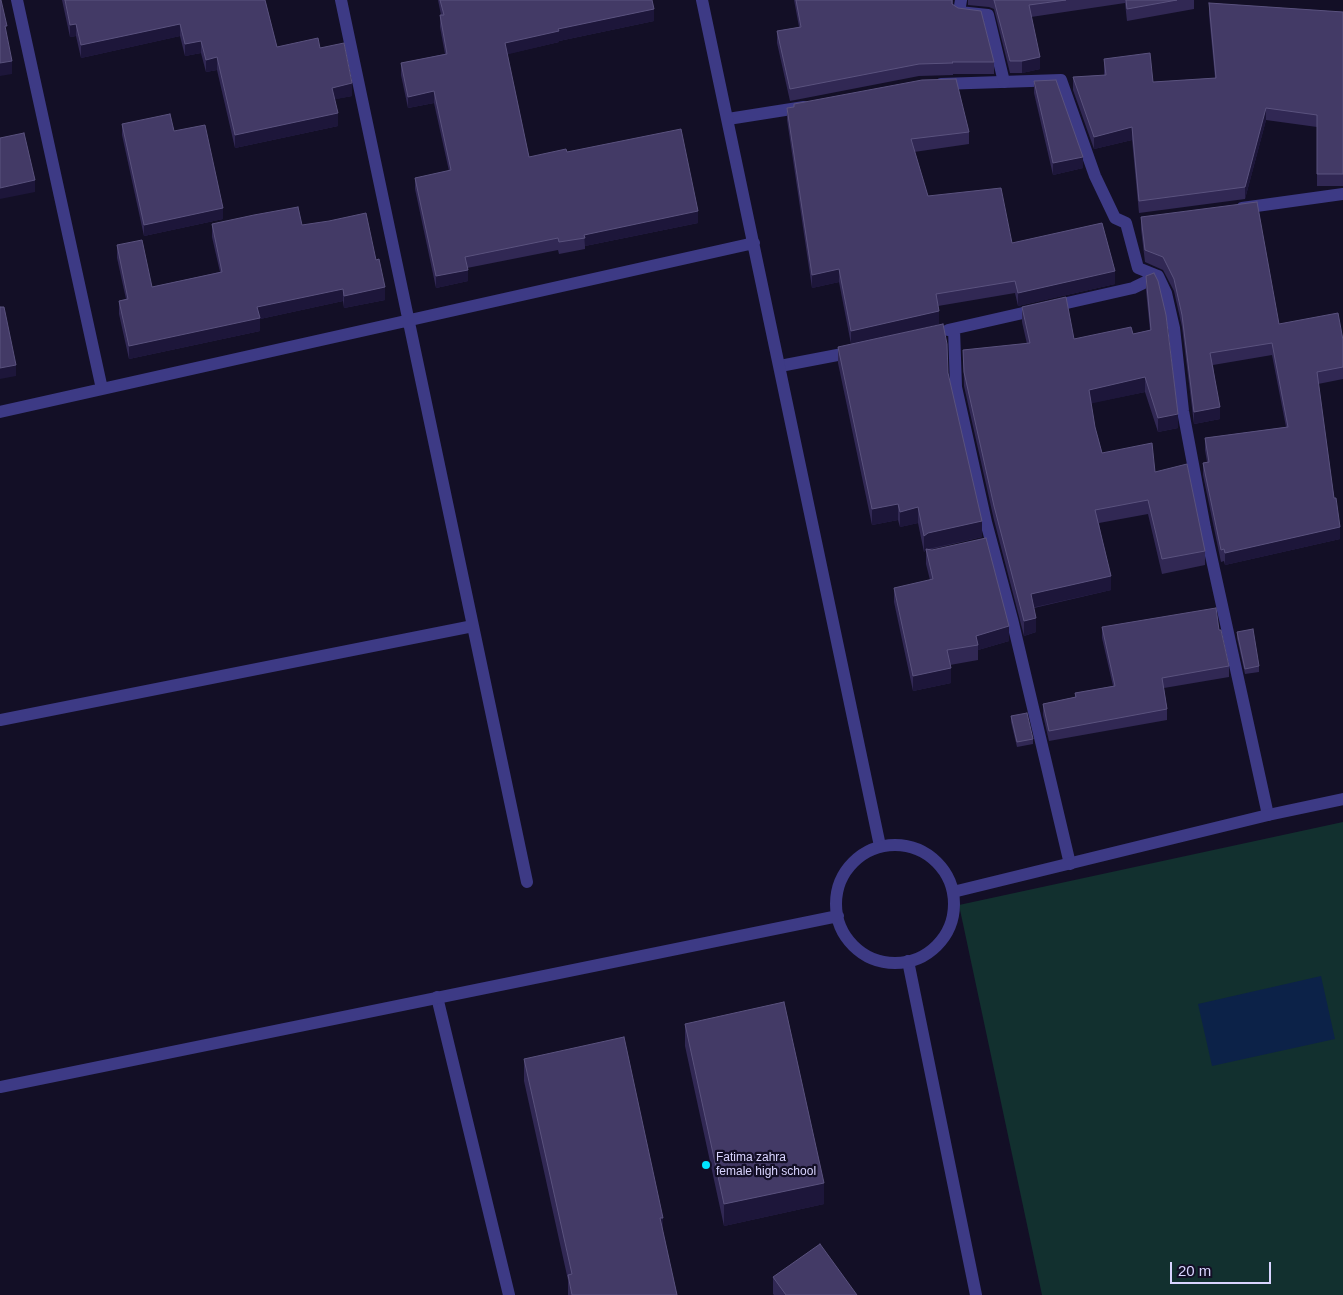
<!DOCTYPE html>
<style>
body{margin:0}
#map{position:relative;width:1343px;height:1295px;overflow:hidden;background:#130f26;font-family:Arial,sans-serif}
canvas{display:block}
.scale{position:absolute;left:1170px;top:1262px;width:101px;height:22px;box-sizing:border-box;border:2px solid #d9d4ff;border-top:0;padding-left:6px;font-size:15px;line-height:18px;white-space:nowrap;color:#d9d4ff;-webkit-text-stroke:4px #130f26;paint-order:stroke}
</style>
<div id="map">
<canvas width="1343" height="1295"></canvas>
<div class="scale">20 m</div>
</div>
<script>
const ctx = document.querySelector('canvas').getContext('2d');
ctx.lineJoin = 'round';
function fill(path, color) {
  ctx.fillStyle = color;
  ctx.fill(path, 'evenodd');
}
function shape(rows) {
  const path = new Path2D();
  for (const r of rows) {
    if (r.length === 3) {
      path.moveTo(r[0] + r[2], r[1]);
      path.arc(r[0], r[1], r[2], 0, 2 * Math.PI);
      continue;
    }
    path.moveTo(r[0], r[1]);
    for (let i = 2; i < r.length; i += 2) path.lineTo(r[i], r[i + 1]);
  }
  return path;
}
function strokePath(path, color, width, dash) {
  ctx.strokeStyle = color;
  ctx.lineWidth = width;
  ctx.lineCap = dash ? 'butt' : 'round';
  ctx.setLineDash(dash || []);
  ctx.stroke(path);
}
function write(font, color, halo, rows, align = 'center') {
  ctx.font = font + ' Arial,sans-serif';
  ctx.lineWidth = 4.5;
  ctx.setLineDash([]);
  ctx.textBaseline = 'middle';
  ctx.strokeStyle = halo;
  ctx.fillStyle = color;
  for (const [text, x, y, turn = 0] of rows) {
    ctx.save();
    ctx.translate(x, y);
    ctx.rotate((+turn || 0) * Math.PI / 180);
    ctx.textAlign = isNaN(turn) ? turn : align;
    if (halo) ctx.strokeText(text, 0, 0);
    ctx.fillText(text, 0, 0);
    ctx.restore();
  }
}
fill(shape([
 [1343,822,1343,1295,1042,1295,959,905]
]), '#12302f');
fill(shape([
 [1321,976,1335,1039,1212,1066,1198,1004]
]), '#0c2248');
strokePath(shape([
 [941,84,1061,80,1095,176,1115,218,1126,223,1138,268,1158,276,1166,293,1174,328,1183,411,1205,528,1268,815],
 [728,119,804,107],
 [1242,208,1343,194],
 [954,329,956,387,986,522,1012,619,1070,864],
 [948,330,1133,288,1158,276],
 [780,366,853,352]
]), '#3d3a85', 12);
strokePath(shape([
 [17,0,102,389],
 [341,0,527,882],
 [702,0,880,846],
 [961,0,959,12,988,15,1004,82],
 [0,412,754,243],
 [0,720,473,626],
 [908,961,976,1295],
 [437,997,509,1295]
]), '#3d3a85', 12);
strokePath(shape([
 [895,904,59],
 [953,892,1268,815,1343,799],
 [0,1087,838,916]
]), '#3d3a85', 12);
fill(shape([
 [62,0,265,0,277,47,320,48,352,96,335,99,338,126,235,148,217,70,206,72,201,53,185,56,180,36,81,58,76,36,70,37],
 [438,0,652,0,654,21,559,41,559,42,507,54,529,157,567,152,698,223,585,246,585,249,559,254,558,250,467,268,468,281,436,288,415,189,415,178,449,171,434,103,408,108,401,75,401,63,445,54,440,27,440,15,441,15],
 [794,0,953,0,953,4,994,62,994,74,953,74,953,75,919,76,790,101,777,43,777,31,799,27],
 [968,0,1194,0,1194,9,1127,21,1125,3,1031,17,1040,69,1022,73,1010,73,994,9,989,7,968,5],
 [1209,3,1343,12,1343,186,1317,186,1317,127,1266,120,1245,199,1139,213,1132,140,1094,149,1073,90,1073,77,1104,75,1104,59,1153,82,1215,78,1209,15],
 [1034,81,1083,168,1053,175,1034,93],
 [794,104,969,132,969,144,914,152,928,196,1012,243,1115,284,1018,306,1015,293,938,306,939,324,851,344,839,282,812,288,787,120,787,108,794,107],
 [122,124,174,131,223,219,144,236,122,135],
 [1141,217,1279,324,1343,340,1343,379,1318,384,1340,539,1225,565,1224,561,1221,562,1203,475,1203,463,1207,462,1205,450,1205,438,1286,427,1272,355,1213,365,1220,419,1194,424,1182,327,1174,291,1163,270,1145,262,1141,229],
 [212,224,302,225,376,260,385,300,344,308,343,301,260,319,260,331,129,359,119,314,119,301,126,299,117,258,117,245,152,287,220,272,212,237],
 [1146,276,1178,428,1158,432,1145,392,1091,403,1095,427,1102,453,1155,472,1205,551,1205,565,1162,574,1148,514,1099,523,1111,590,1034,608,1036,632,1024,636,994,520,964,386,963,350,1027,344,1022,322,1022,307,1074,339,1133,334,1150,330,1146,291],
 [838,347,948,373,982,537,928,550,1009,641,978,650,978,660,950,665,951,683,913,691,894,602,894,588,930,580,926,564,926,550,924,552,918,523,900,527,898,520,872,525,838,363],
 [1102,627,1219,630,1229,666,1229,677,1164,688,1167,709,1167,720,1049,741,1043,715,1043,704,1075,697,1075,693,1113,686,1102,638],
 [1237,632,1259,666,1259,672,1245,674,1237,638],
 [1011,716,1033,739,1033,744,1017,747,1011,722],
 [685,1024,824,1204,724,1226,685,1046],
 [524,1059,663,1232,677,1295,568,1295,568,1280,524,1081],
 [773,1277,857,1295,774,1295,773,1294]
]), '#312854');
fill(shape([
 [654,9,654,21,559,41,559,42,505,55,505,43,558,29],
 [76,24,76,36,70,37,70,25],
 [180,24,180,36,81,58,81,45],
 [201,41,201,53,185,56,185,44],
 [217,57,217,70,206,72,206,60],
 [1040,57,1040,69,1022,73,1022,61],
 [12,61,12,74,0,76,0,63],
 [352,83,352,96,332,100,332,88],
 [434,91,434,103,408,108,408,97],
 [1266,108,1266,120,1245,199,1245,187],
 [338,113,338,126,235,148,235,135],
 [1132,127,1132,140,1094,149,1094,137],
 [1083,157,1083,168,1053,175,1053,163],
 [35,180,35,192,0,199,0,188],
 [223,208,223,219,144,236,144,225],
 [698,211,698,223,585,246,584,235],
 [839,269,839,282,812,288,812,275],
 [468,270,468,281,436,288,436,276],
 [1115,271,1115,284,1018,306,1018,293],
 [385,287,385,300,344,308,344,296],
 [343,289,343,301,260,319,260,331,129,359,129,346,257,307],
 [939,311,939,324,851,344,851,331],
 [16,365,16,376,0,379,0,368],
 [1145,377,1145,392,1089,404,1089,390],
 [1220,407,1220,419,1194,424,1194,412],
 [1178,414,1178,428,1158,432,1158,418],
 [898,504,898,520,872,525,872,509],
 [918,507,918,523,900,527,900,512],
 [982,521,982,537,928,549,924,552,924,536,928,533],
 [1340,527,1340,539,1225,565,1225,553],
 [1111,576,1111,590,1031,608,1031,594],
 [1036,618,1036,632,1024,636,1024,621],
 [1009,626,1009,641,978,650,978,645,976,636],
 [951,668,951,683,913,691,913,676],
 [824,1183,824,1204,724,1226,724,1204],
 [660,1218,663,1218,663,1239]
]), '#1d163a');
const building = shape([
 [0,0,1,0,7,26,5,26,12,61,0,63,0,0],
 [65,0,265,0,277,47,318,38,320,48,344,43,352,83,332,88,338,113,235,135,217,57,206,60,201,41,185,44,180,24,81,45,76,24,70,25,65,0],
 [440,0,652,0,654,9,558,29,559,31,505,43,529,157,566,149,567,152,681,129,698,211,584,235,585,238,559,242,558,238,465,257,468,270,436,276,415,178,451,170,434,91,408,97,401,63,447,54,440,15,444,15,440,0],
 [796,0,952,0,952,4,958,8,981,11,994,62,952,62,953,63,919,64,790,89,777,31,801,27,796,0],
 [994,0,1066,0,1029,5,1040,57,1022,61,1010,61,994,0],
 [1126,0,1177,0,1127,9,1126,0],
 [1209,3,1343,12,1343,174,1317,174,1317,115,1266,108,1245,187,1139,201,1132,127,1094,137,1073,77,1106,75,1104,59,1150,53,1153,82,1216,78,1209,3],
 [956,79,969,132,911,139,928,196,1001,188,1012,243,1102,223,1115,271,1018,293,1015,281,936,294,939,311,851,331,839,269,812,275,787,108,794,107,794,104,922,80,956,79],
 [1056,80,1083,157,1053,163,1034,81,1056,80],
 [170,114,174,131,205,125,223,208,144,225,122,124,170,114],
 [24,133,35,180,0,188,0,138,24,133],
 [1257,202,1279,324,1338,313,1343,340,1343,367,1317,372,1334,498,1336,498,1340,527,1225,553,1224,549,1221,550,1203,463,1209,462,1205,438,1288,427,1272,343,1210,353,1220,407,1194,412,1182,315,1174,279,1163,257,1145,250,1141,217,1257,202],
 [298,207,302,225,329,221,366,213,376,260,379,259,385,287,344,296,343,289,257,307,260,318,129,346,119,301,128,299,117,245,142,240,152,287,222,272,212,224,254,215,298,207],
 [1154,273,1158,281,1166,315,1178,414,1158,418,1145,377,1089,390,1095,427,1102,453,1152,443,1155,472,1187,464,1205,551,1162,559,1148,500,1095,510,1111,576,1031,594,1036,618,1024,621,994,506,964,372,963,350,1030,343,1022,307,1066,297,1074,339,1131,327,1133,334,1151,330,1146,276,1154,273],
 [0,307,4,307,16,365,0,368,0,307],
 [943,324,947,344,948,373,982,521,928,533,924,536,918,507,900,512,898,504,872,509,838,347,943,324],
 [986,538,1009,626,976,636,978,645,947,650,951,668,913,676,894,588,933,579,926,549,932,550,986,538],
 [1216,608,1219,630,1221,630,1229,666,1162,678,1167,709,1049,731,1043,704,1076,697,1075,693,1115,686,1102,627,1216,608],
 [1253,629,1259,666,1245,669,1237,632,1253,629],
 [1027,713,1033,739,1017,742,1011,716,1027,713],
 [784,1002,824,1183,724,1204,685,1024,784,1002],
 [624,1037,663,1218,660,1218,677,1295,572,1295,568,1275,572,1274,524,1059,624,1037],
 [820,1244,857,1295,786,1295,773,1277,820,1244]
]);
fill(building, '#433a66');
strokePath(building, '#5a527e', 1);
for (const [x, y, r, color] of [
 [706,1165,5,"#00e5ff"]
]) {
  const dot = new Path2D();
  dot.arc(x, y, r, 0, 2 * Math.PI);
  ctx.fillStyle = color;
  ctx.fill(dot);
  strokePath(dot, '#130f26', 2);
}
write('12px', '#d9d4ff', '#130f26', [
 ["Fatima zahra",716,1158],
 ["female high school",716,1172]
], 'left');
</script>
